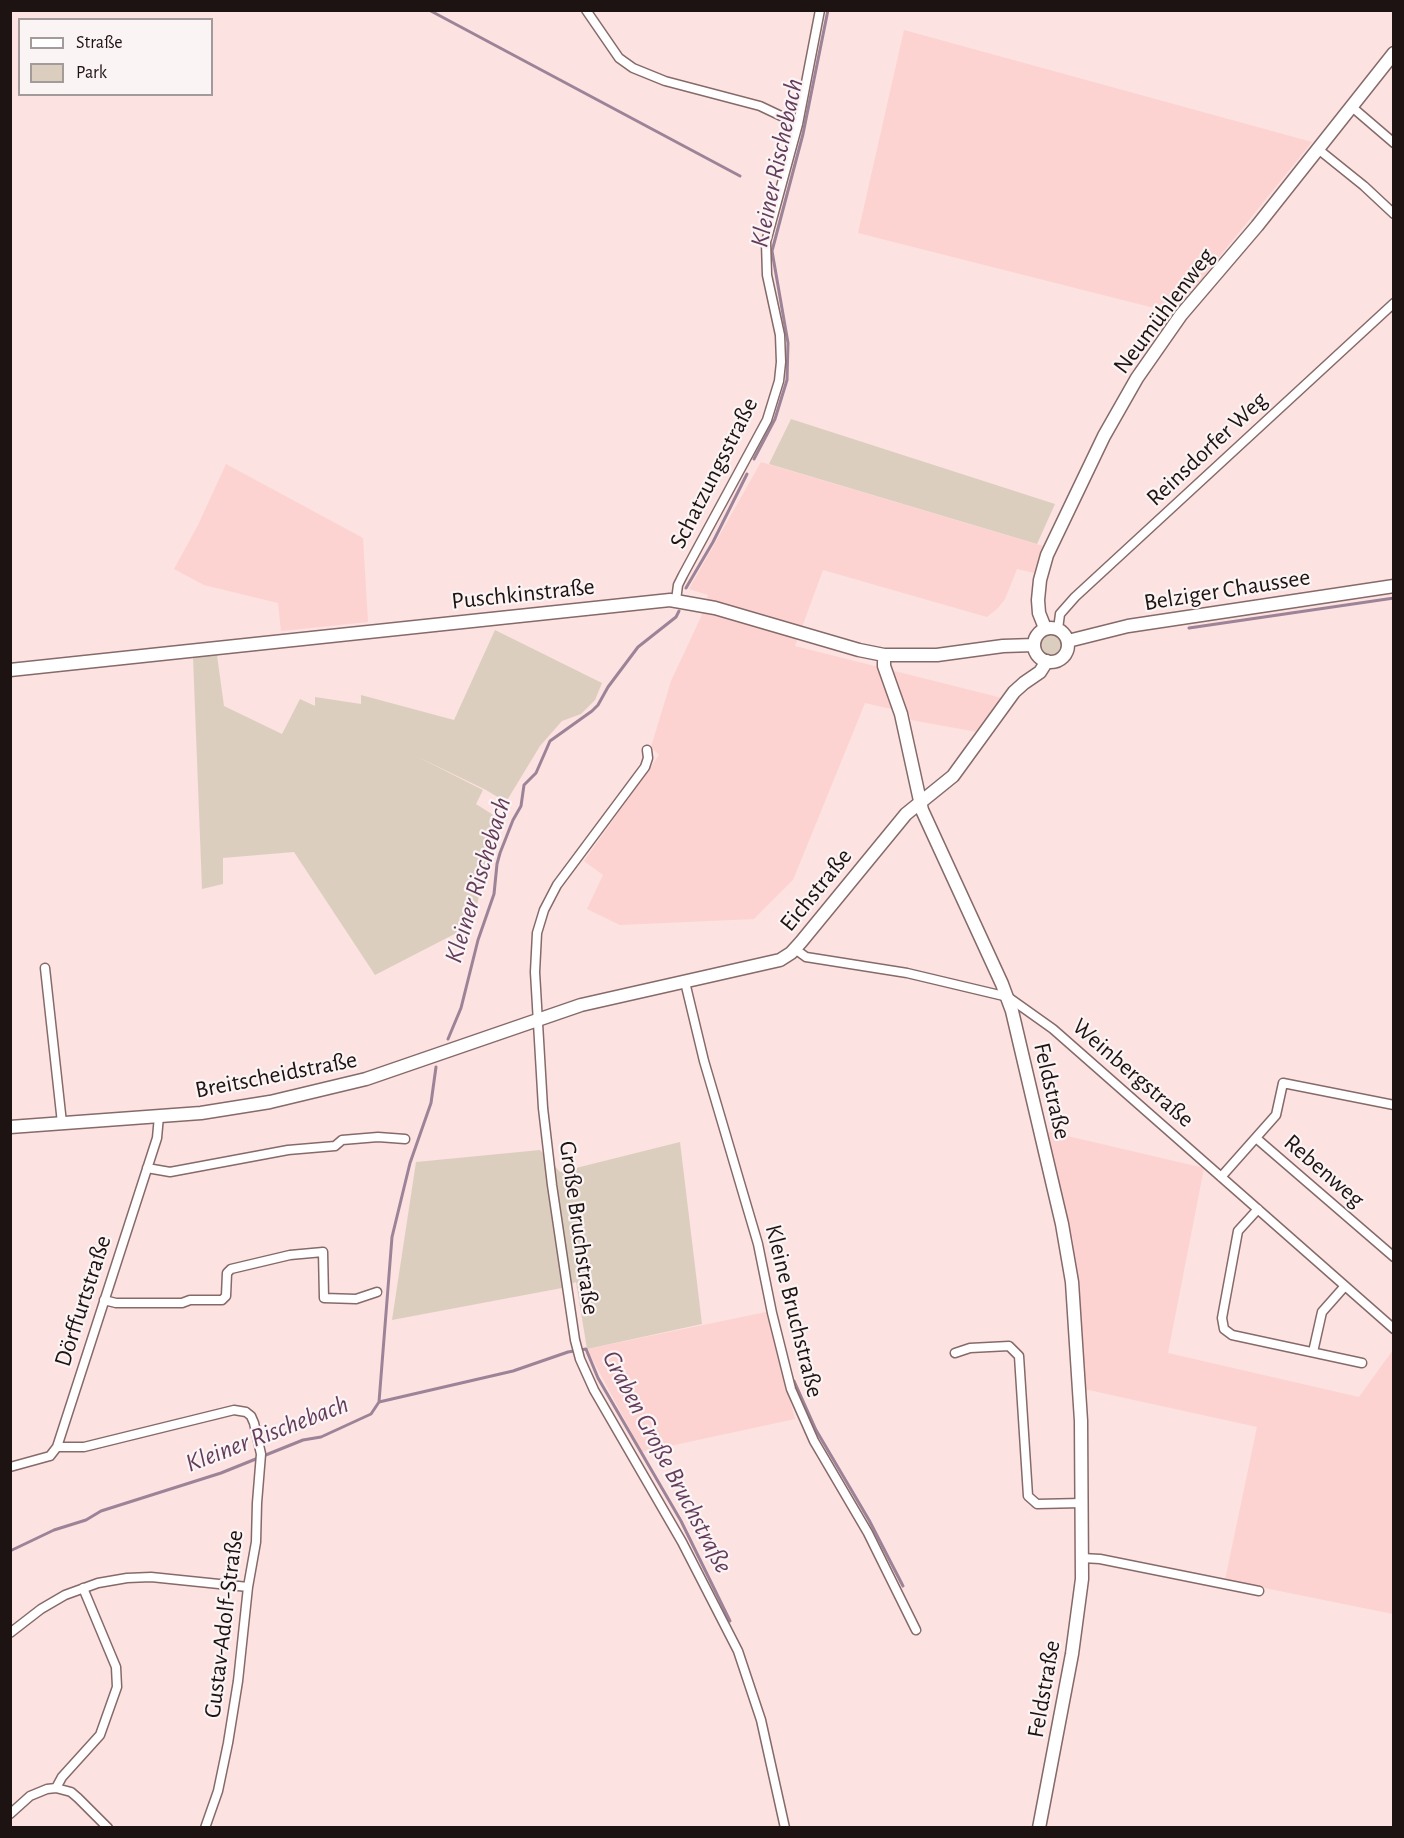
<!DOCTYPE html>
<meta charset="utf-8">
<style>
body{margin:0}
#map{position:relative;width:1404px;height:1838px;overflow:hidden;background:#fce2e0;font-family:"Alegreya Sans",sans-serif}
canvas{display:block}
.frame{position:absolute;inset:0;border:12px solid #1e1313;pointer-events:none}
.legend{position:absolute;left:18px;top:18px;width:195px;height:78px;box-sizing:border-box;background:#fbf4f4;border:2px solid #a39a9a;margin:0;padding:8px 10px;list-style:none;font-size:18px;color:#1e1313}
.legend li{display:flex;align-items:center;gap:12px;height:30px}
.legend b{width:30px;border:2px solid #a39a9a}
</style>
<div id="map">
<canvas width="1404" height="1838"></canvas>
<div class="frame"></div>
<ul class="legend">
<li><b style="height:8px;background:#fff"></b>Straße</li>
<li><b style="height:16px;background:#dccebe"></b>Park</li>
</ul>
</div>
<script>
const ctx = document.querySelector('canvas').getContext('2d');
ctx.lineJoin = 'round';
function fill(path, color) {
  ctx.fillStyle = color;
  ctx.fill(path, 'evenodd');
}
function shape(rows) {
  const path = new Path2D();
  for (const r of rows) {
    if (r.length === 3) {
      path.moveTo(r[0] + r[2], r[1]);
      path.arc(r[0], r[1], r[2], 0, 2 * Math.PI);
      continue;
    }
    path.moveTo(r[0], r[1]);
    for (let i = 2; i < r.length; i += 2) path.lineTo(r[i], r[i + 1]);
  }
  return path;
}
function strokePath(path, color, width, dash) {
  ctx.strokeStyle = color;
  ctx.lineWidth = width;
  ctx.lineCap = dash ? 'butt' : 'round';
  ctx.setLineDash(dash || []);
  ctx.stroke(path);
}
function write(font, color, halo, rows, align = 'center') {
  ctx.font = font + ' "Alegreya Sans",sans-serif';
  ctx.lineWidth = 4.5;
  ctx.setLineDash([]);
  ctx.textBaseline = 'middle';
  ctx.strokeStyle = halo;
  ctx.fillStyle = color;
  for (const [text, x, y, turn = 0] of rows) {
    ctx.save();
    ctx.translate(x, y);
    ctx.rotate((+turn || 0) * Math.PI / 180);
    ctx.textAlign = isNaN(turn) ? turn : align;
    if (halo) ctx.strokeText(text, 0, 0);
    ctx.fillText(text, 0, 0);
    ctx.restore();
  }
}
fill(shape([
 [904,30,1312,142,1174,313,858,233],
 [761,462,1043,546,1034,573,1017,569,1005,599,998,608,987,617,823,570,795,646,1002,698,977,732,911,720,909,713,865,703,793,880,754,919,620,925,587,909,603,875,584,861,659,755,651,747,671,681,701,617,708,595,689,589],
 [226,464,363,538,368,622,281,631,278,603,204,585,174,569,198,525],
 [1046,1131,1204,1168,1168,1353,1359,1397,1393,1350,1393,1614,1225,1580,1257,1427,1084,1389,1073,1240],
 [766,1312,795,1419,642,1452,587,1349]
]), '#fcd3d0');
fill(shape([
 [791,419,1055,504,1037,544,769,464],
 [495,630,602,683,595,700,581,714,562,721,540,746,506,802,486,790,416,756,483,790,476,804,498,818,472,925,375,975,294,852,223,858,223,884,202,889,193,657,217,655,224,706,282,734,300,699,315,706,315,697,361,704,361,695,454,720],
 [1052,645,11],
 [680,1142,702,1324,587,1349,576,1282,562,1288,392,1320,416,1162,540,1150,560,1172]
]), '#dccebe');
strokePath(shape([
 [429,10,740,176],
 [754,459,775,419,787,380,788,343,772,251,803,134,828,10],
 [686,588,713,542,747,474],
 [1189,628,1394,598],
 [448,1039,461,1008,478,940,494,894,497,864,500,853,513,820,521,806,524,785,536,773,550,741,592,711,598,705,608,687,638,647,676,617,679,611],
 [794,1381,816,1430,869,1520,903,1586],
 [379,1402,513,1371,568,1352,586,1349,598,1378,681,1521,730,1621],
 [10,1551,54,1530,86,1520,101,1511,221,1473,303,1440,321,1437,371,1414,379,1402,392,1237,410,1163,431,1103,436,1067]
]), '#9d8397', 3);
const street = shape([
 [586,10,619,58,633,68,665,81,760,106,798,124],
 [1352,107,1394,143],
 [1318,149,1364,186,1394,214],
 [676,600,678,585,683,575,767,420,779,381,781,362,780,335,767,275,766,242,798,124,820,10],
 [1058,629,1060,614,1075,597,1394,303],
 [647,750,648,758,645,767,557,885,544,910,537,933,535,972,543,1108,552,1185,575,1340,580,1359,594,1390,682,1542,738,1651,761,1720,785,1828],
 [795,949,806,957,907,973,1008,997,1053,1029,1394,1329],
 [45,968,62,1123],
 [685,982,704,1061,758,1244,772,1313,791,1389,814,1441,868,1533,916,1630],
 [1256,1138,1394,1257],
 [147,1168,170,1172,288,1150,335,1146,342,1140,378,1137,405,1139],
 [1221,1177,1276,1115,1283,1083,1394,1105],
 [1258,1209,1238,1231,1222,1318,1224,1329,1232,1335,1362,1363],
 [104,1300,116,1303,182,1303,190,1300,222,1300,226,1296,227,1273,231,1269,290,1255,323,1252,324,1298,356,1299,377,1292],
 [1313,1352,1322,1312,1345,1286],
 [955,1353,970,1348,1009,1346,1019,1356,1028,1496,1037,1504,1082,1503],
 [57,1447,84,1447,234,1410,246,1412,251,1416,254,1423,261,1454,257,1503,256,1542,248,1587,238,1681,228,1743,218,1791,205,1828],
 [10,1467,50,1456,57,1447,157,1138,159,1116],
 [1082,1558,1100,1559,1259,1591],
 [10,1633,41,1609,65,1595,98,1583,127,1578,151,1577,248,1587],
 [56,1788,62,1777,100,1735,117,1687,116,1667,83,1588],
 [10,1814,30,1796,47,1789,56,1788,71,1792,78,1798,108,1828]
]);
const secondary = shape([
 [1051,645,17],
 [1045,628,1039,613,1038,600,1040,580,1047,555,1104,436,1137,378,1181,315,1257,226,1394,53],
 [1068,641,1128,626,1394,586],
 [884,655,884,666,901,714,922,810,1002,984,1012,1011,1062,1224,1072,1282,1081,1421,1082,1579,1072,1654,1039,1828],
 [10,670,670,600,715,608,859,650,884,655,937,655,1003,646,1034,645],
 [10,1127,201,1113,270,1102,366,1079,581,1005,780,960,791,953,801,942,906,814,953,776,1014,692,1024,683,1040,672,1047,661]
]);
strokePath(street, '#866a69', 11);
strokePath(secondary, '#866a69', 15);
strokePath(street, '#fff', 8);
strokePath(secondary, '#fff', 12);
write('24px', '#1e1313', '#fbf4f4', [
 ["Neumühlenweg",1164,311,-53],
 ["Reinsdorfer Weg",1207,449,-43],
 ["Schatzungsstraße",714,473,-63],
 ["Belziger Chaussee",1227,590,-9],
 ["Puschkinstraße",523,594,-6],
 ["Eichstraße",816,890,-51],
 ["Weinbergstraße",1133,1073,41],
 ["Breitscheidstraße",276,1075,-11],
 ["Feldstraße",1052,1091,77],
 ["Rebenweg",1324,1171,41],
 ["Große Bruchstraße",579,1228,82],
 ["Dörffurtstraße",83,1301,-72],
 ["Kleine Bruchstraße",794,1311,76],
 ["Gustav-Adolf-Straße",224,1624,-83],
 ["Feldstraße",1044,1689,-80]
]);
write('italic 26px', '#633c5c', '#fbf4f4', [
 ["Kleiner Rischebach",777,163,-78],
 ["Kleiner Rischebach",478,880,-73],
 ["Kleiner Rischebach",267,1434,-21],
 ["Graben Große Bruchstraße",667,1462,62]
]);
</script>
